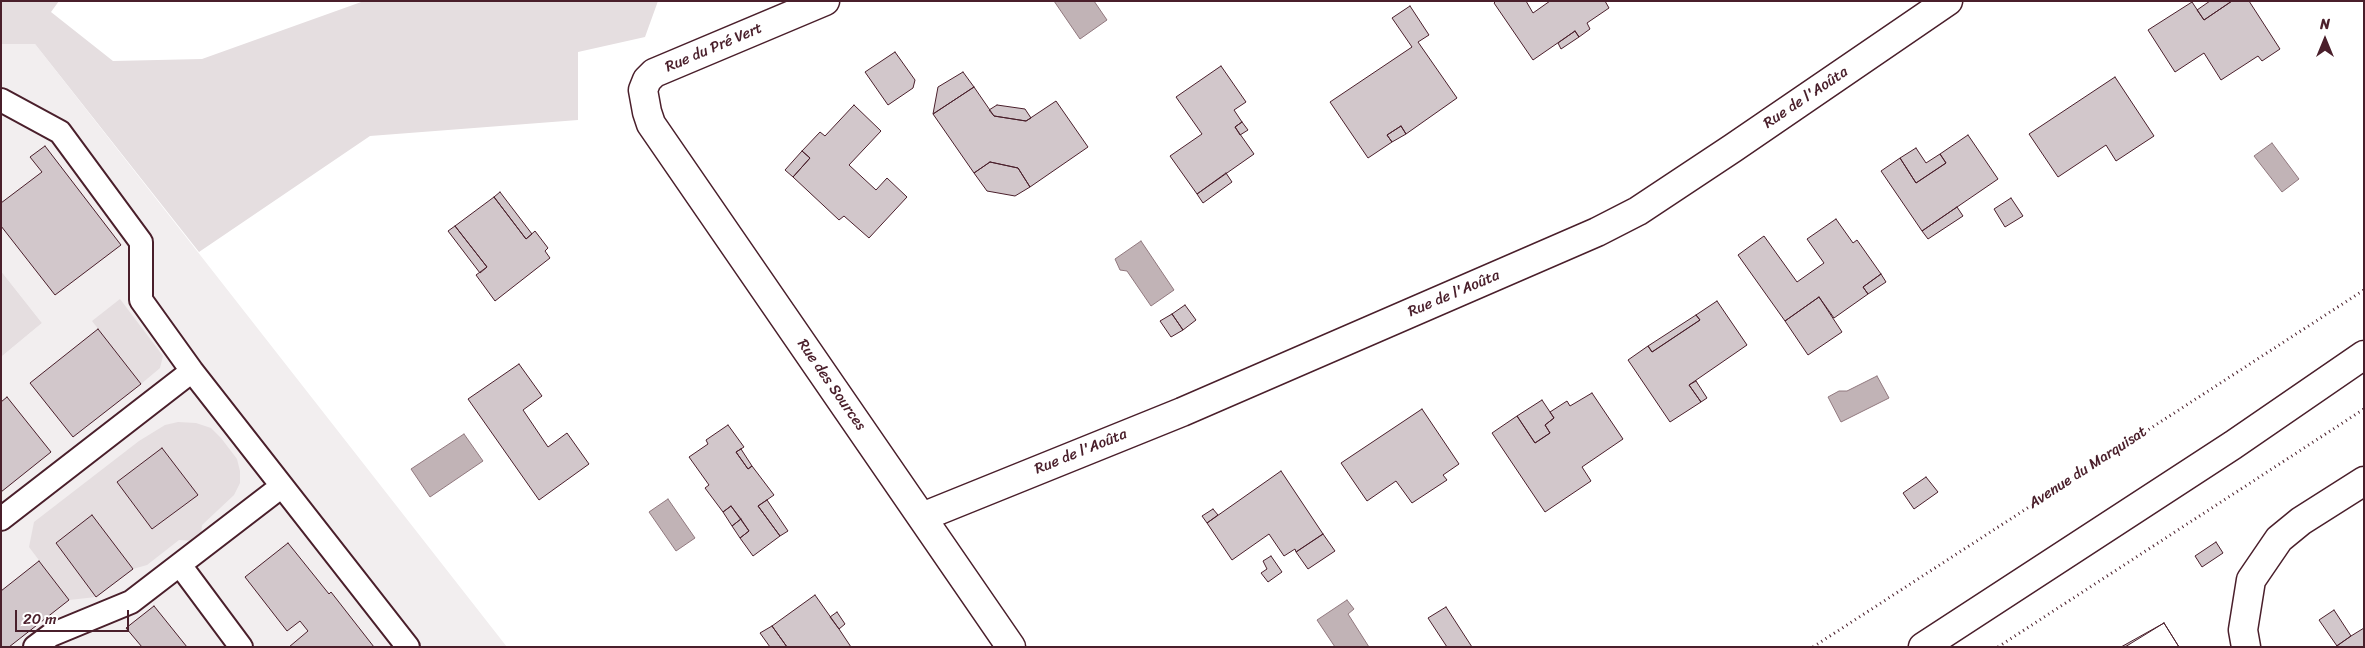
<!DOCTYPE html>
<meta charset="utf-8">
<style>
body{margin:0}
#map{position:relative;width:2365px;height:648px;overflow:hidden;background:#fff;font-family:Sriracha,sans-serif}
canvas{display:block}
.frame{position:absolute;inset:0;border:2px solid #4a1f2b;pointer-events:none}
.north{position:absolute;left:2300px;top:15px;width:50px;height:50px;-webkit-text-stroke:4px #fff;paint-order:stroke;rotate:0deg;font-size:14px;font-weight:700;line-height:20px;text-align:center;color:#4a1f2b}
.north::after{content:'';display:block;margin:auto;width:18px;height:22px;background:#4a1f2b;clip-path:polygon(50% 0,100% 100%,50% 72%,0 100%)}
.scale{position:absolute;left:15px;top:610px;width:114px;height:22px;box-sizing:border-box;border:2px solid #4a1f2b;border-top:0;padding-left:6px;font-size:15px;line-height:18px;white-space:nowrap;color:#4a1f2b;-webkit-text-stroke:4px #fff;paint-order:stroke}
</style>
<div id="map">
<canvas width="2365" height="648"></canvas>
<div class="frame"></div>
<div class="north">N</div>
<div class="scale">20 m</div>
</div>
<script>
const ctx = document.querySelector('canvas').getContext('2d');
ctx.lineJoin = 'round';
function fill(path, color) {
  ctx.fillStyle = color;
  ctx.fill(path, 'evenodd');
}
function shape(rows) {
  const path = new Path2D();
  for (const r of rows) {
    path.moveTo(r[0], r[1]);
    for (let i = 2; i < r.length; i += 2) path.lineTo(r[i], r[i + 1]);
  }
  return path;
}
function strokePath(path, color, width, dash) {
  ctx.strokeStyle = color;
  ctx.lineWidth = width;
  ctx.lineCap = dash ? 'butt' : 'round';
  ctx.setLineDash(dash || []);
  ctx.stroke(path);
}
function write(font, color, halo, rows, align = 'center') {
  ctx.font = font + ' Sriracha,sans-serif';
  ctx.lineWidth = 4.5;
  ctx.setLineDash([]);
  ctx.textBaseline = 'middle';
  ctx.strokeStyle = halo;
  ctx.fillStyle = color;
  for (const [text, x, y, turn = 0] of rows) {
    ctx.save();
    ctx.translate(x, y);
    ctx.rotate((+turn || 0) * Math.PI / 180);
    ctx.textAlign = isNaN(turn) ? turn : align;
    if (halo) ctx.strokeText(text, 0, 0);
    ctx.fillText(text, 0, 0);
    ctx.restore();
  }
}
fill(shape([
 [1,44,35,44,507,647,1,647,1,357,42,323,1,271]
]), '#f2eeef');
fill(shape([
 [1,1,59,1,51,12,113,61,202,59,364,1,658,1,645,37,578,52,578,120,370,136,199,252,35,44,1,44],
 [1,271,42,323,1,357],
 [120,299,163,356,160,368,141,384,92,321],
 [178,422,196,423,211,428,221,438,237,459,240,471,240,483,234,495,202,525,201,536,193,541,179,540,147,565,133,569,92,516,56,543,96,597,69,600,29,547,34,522,139,441,165,425],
 [162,448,198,495,153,529,117,482]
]), '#e5dee0');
const water = shape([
 [1054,1,1094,1,1107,20,1080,39,1054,1],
 [2272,143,2299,179,2282,192,2254,156,2272,143],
 [1141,241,1174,290,1151,306,1127,271,1120,270,1115,259,1141,241],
 [1877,376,1889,398,1841,422,1828,397,1839,391,1847,391,1877,376],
 [464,434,483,461,430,497,411,469,464,434],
 [668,499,695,538,676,551,649,512,668,499],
 [1347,600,1354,609,1348,614,1369,647,1335,647,1317,620,1347,600]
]);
fill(water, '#c1b3b6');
strokePath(water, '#91787e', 1);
const building = shape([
 [1496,1,1526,1,1533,13,1550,1,1605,1,1609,8,1587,23,1590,29,1579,37,1575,31,1533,60,1494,3,1496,1],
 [2210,1,2232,1,2204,20,2197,10,2210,1],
 [2232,1,2249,1,2280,49,2262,61,2258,56,2221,80,2204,53,2175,72,2148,30,2192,2,2204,20,2232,1],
 [1410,6,1429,35,1418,42,1457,98,1406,134,1401,126,1387,135,1392,142,1368,158,1330,102,1412,47,1392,18,1410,6],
 [1575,31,1579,37,1561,49,1558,43,1575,31],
 [895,52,915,80,913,88,888,105,865,72,895,52],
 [1221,66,1246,102,1234,110,1242,122,1235,127,1254,154,1197,194,1170,156,1202,134,1176,97,1221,66],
 [963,72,974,87,933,114,938,87,963,72],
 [2115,77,2154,136,2116,161,2106,145,2058,177,2029,134,2115,77],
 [974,87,994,116,1026,121,1056,101,1088,147,1030,187,1018,168,990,162,974,173,933,114,974,87],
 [854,105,881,131,849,165,876,190,887,178,907,197,869,238,844,216,839,220,793,177,810,158,802,151,820,132,825,136,854,105],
 [997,105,1025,109,1031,118,1026,121,994,116,989,110,997,105],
 [1242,122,1248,130,1240,135,1235,127,1242,122],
 [1401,126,1406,134,1392,142,1387,135,1401,126],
 [1968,135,1998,179,1922,231,1881,171,1900,158,1916,183,1946,163,1940,154,1968,135],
 [45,146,121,245,55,295,1,226,1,203,42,172,30,157,45,146],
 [1916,148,1926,163,1940,154,1946,163,1916,183,1900,158,1916,148],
 [802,151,810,158,793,177,785,170,802,151],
 [990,162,1018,168,1030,187,1015,196,987,191,974,173,990,162],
 [1226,173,1232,182,1203,203,1197,194,1226,173],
 [500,192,532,234,526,239,494,197,500,192],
 [494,197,526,239,535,231,548,248,545,251,550,258,495,301,476,275,487,267,455,226,494,197],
 [2011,198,2023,216,2005,227,1994,209,2011,198],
 [1957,207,1963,216,1928,239,1922,231,1957,207],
 [1836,219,1853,243,1857,240,1881,274,1863,287,1868,294,1834,318,1819,297,1785,321,1738,255,1764,236,1797,282,1824,263,1807,239,1836,219],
 [455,226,487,267,480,273,448,231,455,226],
 [1881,274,1886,282,1868,294,1863,287,1881,274],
 [1819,297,1842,332,1808,355,1785,321,1819,297],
 [1717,301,1747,345,1689,385,1701,402,1670,422,1628,360,1648,346,1652,352,1700,320,1696,315,1717,301],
 [1185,305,1196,320,1183,330,1172,314,1185,305],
 [1172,314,1183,330,1171,337,1160,321,1172,314],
 [1696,315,1700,320,1652,352,1648,346,1696,315],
 [98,329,141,384,73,437,30,383,98,329],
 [519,364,542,396,523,410,548,447,567,433,589,464,539,500,468,399,519,364],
 [1696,381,1707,398,1701,402,1689,385,1696,381],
 [1592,393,1623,439,1582,467,1591,481,1545,512,1492,433,1517,416,1535,443,1550,433,1545,425,1554,418,1550,412,1567,401,1570,406,1592,393],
 [7,397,51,452,1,492,1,402,7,397],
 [1542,400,1554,418,1545,425,1550,433,1535,443,1517,416,1542,400],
 [1422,409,1459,464,1443,475,1447,480,1412,503,1396,481,1367,501,1341,463,1422,409],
 [728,425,744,447,736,452,748,469,752,466,774,495,758,506,780,536,753,556,740,538,749,531,731,506,723,512,705,488,709,485,689,457,708,444,706,440,728,425],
 [162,448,198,495,152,529,117,482,162,448],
 [741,449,752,466,748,469,736,452,741,449],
 [1281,471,1323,534,1296,552,1295,549,1284,556,1269,534,1232,560,1207,523,1281,471],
 [1926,477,1938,492,1914,509,1903,493,1926,477],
 [767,500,788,531,780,536,758,506,767,500],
 [731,506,741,519,732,526,723,512,731,506],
 [1213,509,1218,515,1207,523,1202,516,1213,509],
 [92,515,133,569,96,597,56,543,92,515],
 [741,519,749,531,740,538,732,526,741,519],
 [1323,534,1335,551,1308,569,1296,552,1323,534],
 [2216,542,2223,553,2202,567,2195,556,2216,542],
 [288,543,329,594,331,592,374,647,289,647,308,631,300,621,287,631,245,577,288,543],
 [1271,556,1282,572,1268,582,1261,573,1267,569,1263,561,1271,556],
 [39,561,69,600,9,647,1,647,1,591,39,561],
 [815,595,839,629,851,647,787,647,772,626,815,595],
 [154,606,187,647,142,647,126,628,154,606],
 [1446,607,1472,647,1447,647,1428,618,1446,607],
 [2334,610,2351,636,2337,646,2319,620,2334,610],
 [837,612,845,624,839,629,830,617,837,612],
 [2164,623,2179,647,2125,647,2164,623],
 [2164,623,2179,647,2121,647,2164,623],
 [772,626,787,647,770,647,760,633,772,626],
 [2364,628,2364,647,2335,647,2351,636,2364,628]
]);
fill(building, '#d2c7cb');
strokePath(building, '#4a1f2b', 1);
const lane = shape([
 [1,100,60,132,141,242,141,300,192,371,408,647],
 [1,519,192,371],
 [180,565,241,647],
 [35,647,51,635,131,602,282,486]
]);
const street = shape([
 [825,1,654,73,647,80,643,90,647,112,651,124,1011,647],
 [922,517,1182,412,1597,232,1638,211,1733,148,1948,1],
 [2246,647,2243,630,2251,580,2279,539,2301,521,2364,481]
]);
const secondary = shape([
 [1923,647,2233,445,2364,355]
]);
strokePath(lane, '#4a1f2b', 26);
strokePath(street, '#4a1f2b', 31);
strokePath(secondary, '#4a1f2b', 31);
strokePath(shape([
 [1813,647,2364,290],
 [1998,647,2364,409]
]), '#4a1f2b', 3, [1, 4]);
strokePath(lane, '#fff', 22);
strokePath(street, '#fff', 28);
strokePath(secondary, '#fff', 28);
write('15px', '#4a1f2b', '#fff', [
 ["Rue du Pré Vert",714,48,-23],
 ["Rue de l'Aoûta",1806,98,-34],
 ["Rue de l'Aoûta",1454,294,-23],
 ["Rue des Sources",831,385,55],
 ["Rue de l'Aoûta",1081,452,-22],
 ["Avenue du Marquisat",2088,468,-33]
]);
</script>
